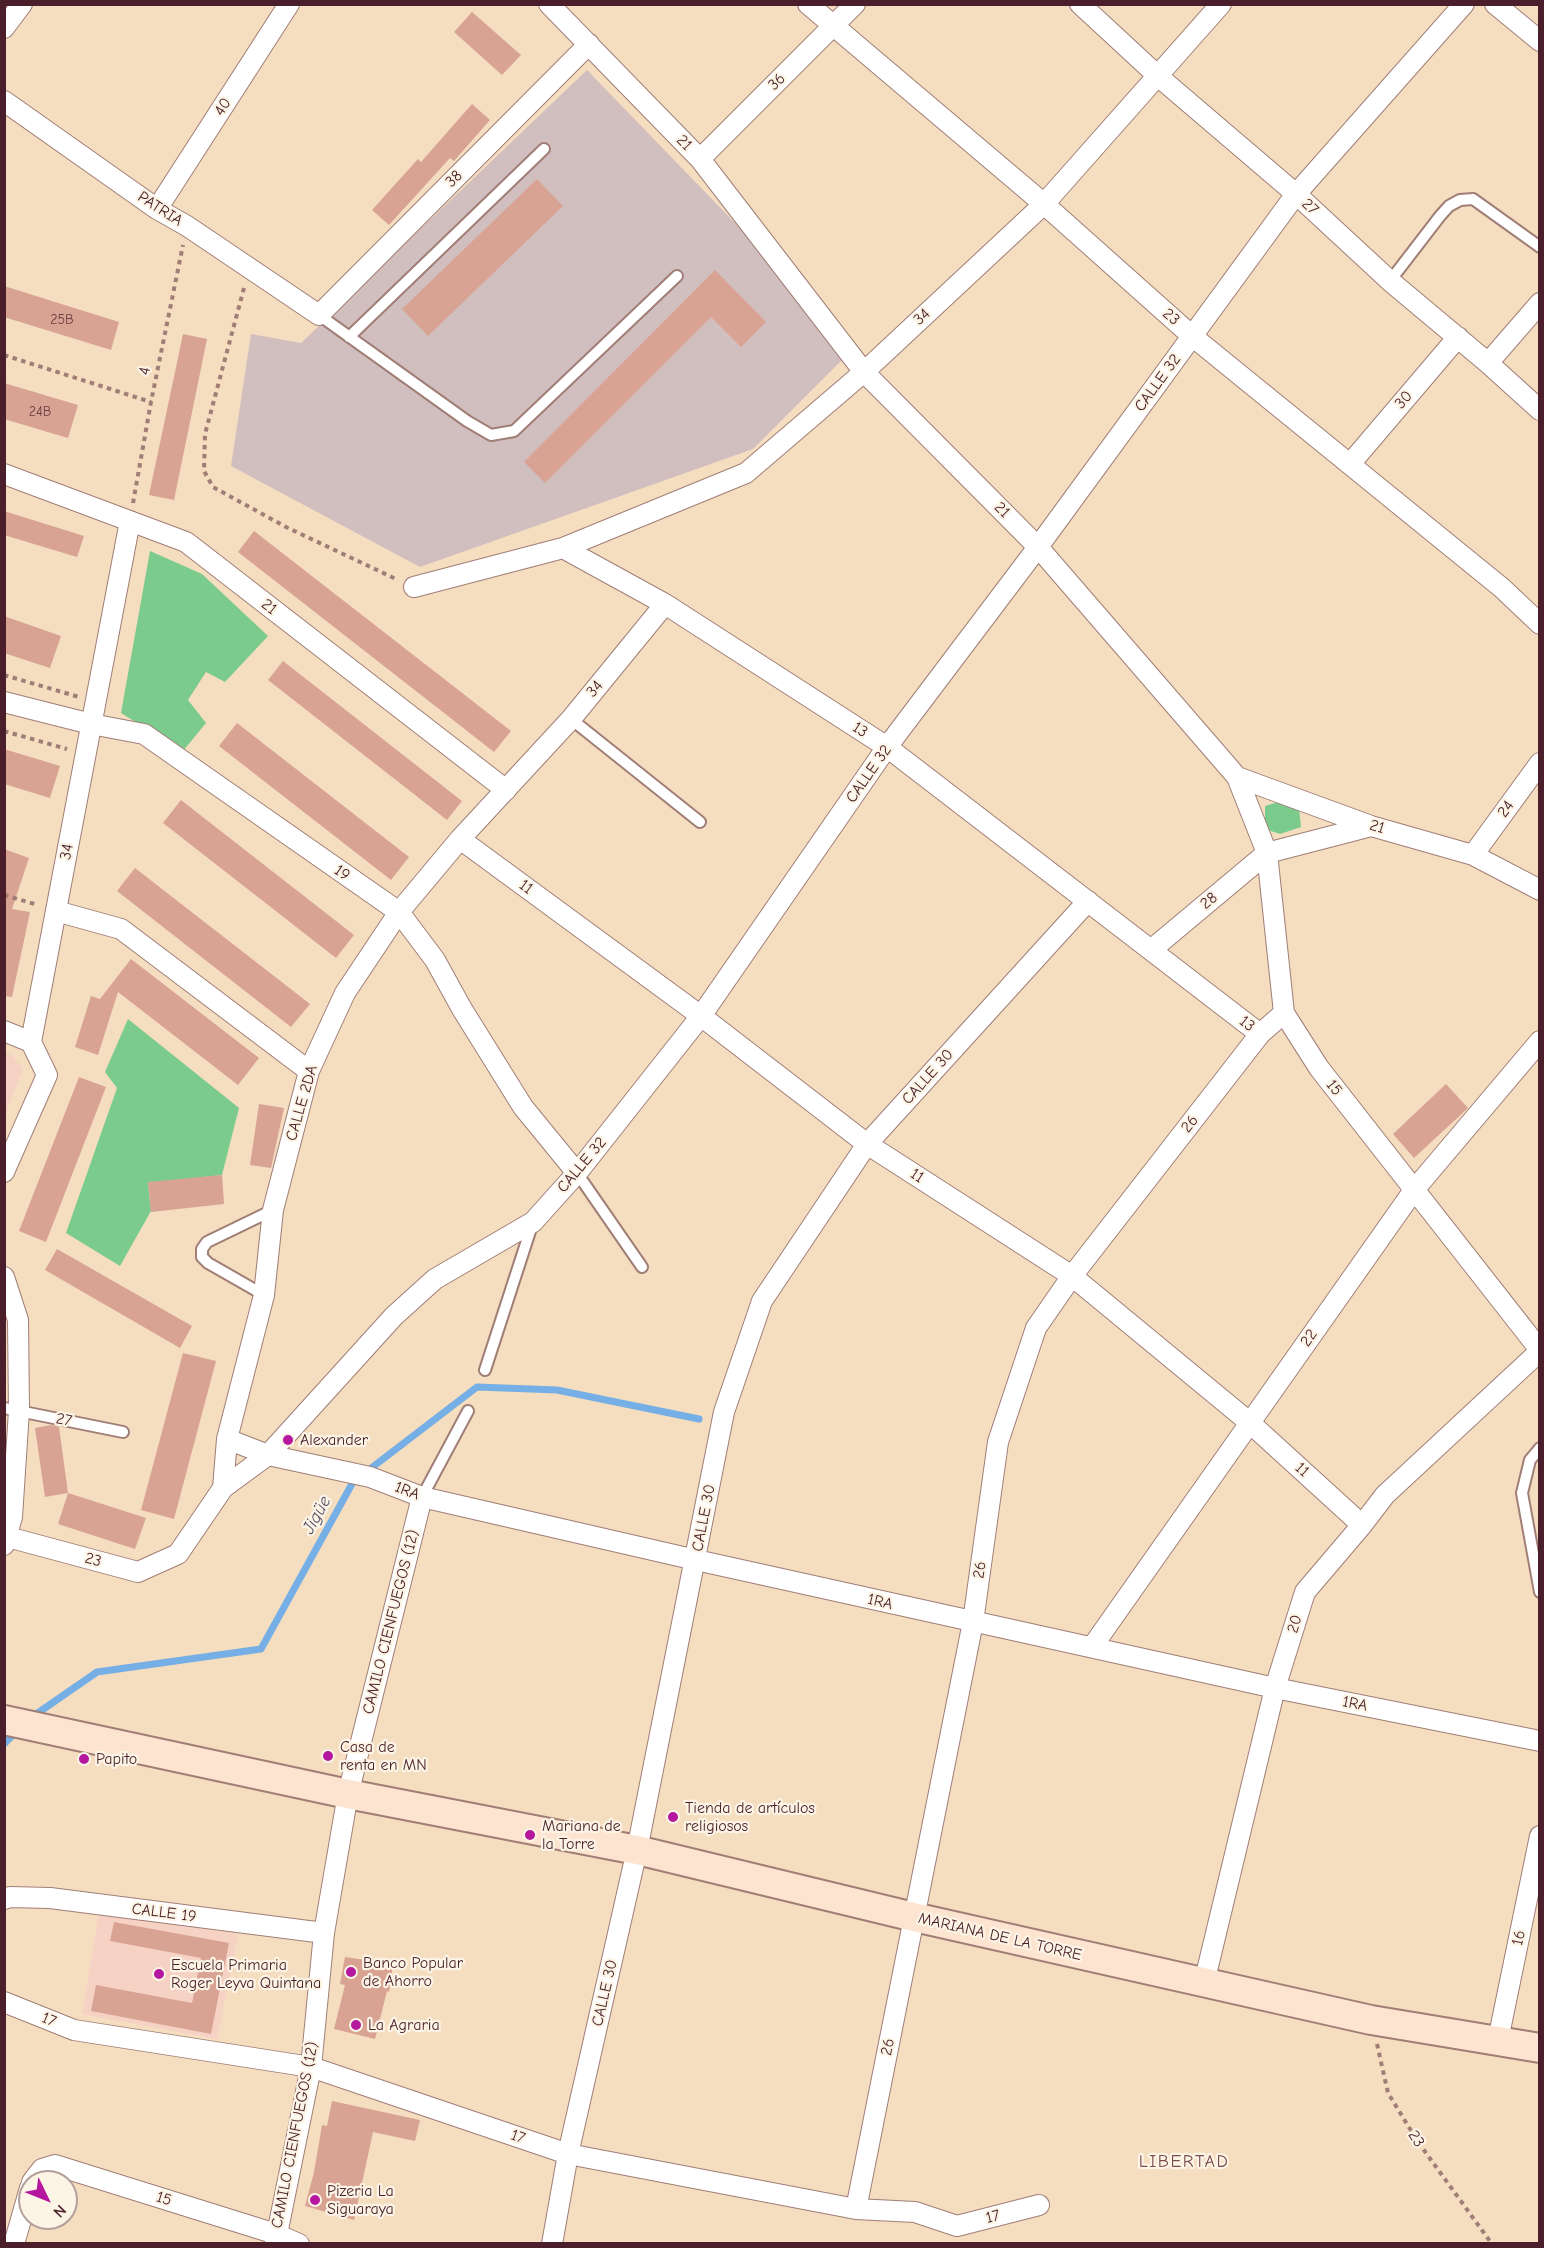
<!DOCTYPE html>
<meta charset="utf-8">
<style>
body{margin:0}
#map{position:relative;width:1544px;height:2248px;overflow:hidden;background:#f5ddc0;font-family:"Comic Neue",sans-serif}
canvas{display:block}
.frame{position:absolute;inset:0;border:6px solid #4a1f2b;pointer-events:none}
.north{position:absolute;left:18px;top:2170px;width:60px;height:60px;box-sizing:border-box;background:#fcf5e5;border:2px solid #b59f9b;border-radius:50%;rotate:133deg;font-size:16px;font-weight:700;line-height:24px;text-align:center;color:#4a1f2b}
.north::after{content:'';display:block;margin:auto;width:21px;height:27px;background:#b5179e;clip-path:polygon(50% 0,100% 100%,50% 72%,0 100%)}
</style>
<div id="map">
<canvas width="1544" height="2248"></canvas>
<div class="frame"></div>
<div class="north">N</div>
</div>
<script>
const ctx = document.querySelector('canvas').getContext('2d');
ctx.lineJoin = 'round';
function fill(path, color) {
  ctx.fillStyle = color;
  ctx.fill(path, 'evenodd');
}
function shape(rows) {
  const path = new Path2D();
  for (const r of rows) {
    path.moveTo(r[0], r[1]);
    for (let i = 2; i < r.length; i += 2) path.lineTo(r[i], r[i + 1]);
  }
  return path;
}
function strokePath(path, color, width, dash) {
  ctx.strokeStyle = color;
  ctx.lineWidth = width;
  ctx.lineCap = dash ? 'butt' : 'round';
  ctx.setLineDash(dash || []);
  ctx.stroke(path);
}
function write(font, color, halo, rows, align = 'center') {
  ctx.font = font + ' "Comic Neue",sans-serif';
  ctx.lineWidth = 4.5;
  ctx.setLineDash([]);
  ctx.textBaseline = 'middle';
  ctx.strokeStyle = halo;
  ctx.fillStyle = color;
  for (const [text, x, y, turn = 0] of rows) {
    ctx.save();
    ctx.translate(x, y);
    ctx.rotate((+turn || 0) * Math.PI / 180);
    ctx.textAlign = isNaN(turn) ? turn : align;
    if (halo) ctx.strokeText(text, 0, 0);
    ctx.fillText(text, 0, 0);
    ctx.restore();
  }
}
fill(shape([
 [5,1052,12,1055,23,1069,5,1115],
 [99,1912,238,1934,217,2039,82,2014]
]), '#f6d2c5');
fill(shape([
 [587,70,855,347,753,449,420,567,231,466,251,334,301,343]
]), '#d1bfbf');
fill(shape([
 [150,551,202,574,268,636,225,682,206,672,188,700,206,723,183,751,121,713],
 [1285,800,1299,808,1301,827,1280,834,1265,829,1265,806],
 [128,1019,239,1108,222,1175,148,1183,151,1211,120,1266,66,1233,117,1088,105,1072]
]), '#7bcb8c');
strokePath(shape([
 [32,1717,97,1672,261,1649,353,1482,477,1387,557,1390,699,1419],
 [4,1744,17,1731]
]), '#75afe5', 7);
fill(shape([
 [472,12,521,55,502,75,454,32],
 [472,104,490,120,454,161,450,158,389,225,372,210,418,159,421,162],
 [537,179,563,206,428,336,402,309],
 [715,270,766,322,741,347,711,317,545,483,524,462],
 [4,286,119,322,111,350,4,317],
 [183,334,207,339,174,500,149,495],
 [4,383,78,405,68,438,4,419],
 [4,511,84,536,77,557,4,535],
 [254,531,511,731,494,752,238,552],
 [4,616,61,636,50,668,4,653],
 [283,661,462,801,447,820,268,680],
 [237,723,409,857,391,880,219,746],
 [4,749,60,766,50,798,4,784],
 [181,800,354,935,336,958,163,823],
 [4,849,29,858,12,909,30,912,12,997,4,996],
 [135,868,310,1004,291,1027,117,891],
 [131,959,259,1058,238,1085,118,992,98,1055,75,1047,91,996,100,999],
 [79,1077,106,1087,46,1242,19,1231],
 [1446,1084,1468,1108,1414,1158,1393,1134],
 [259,1104,284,1108,271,1168,250,1165],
 [222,1175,224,1204,151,1212,148,1182],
 [57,1249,192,1326,180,1348,45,1270],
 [183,1353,216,1361,174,1519,141,1510],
 [51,1425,59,1427,68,1493,45,1497,35,1428],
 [68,1493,146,1518,135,1549,58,1524],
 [114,1922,229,1943,211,2034,91,2011,96,1985,192,2003,201,1958,110,1941],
 [345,1957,393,1964,389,1992,387,1991,375,2039,334,2029,345,1985,340,1984],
 [332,2101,420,2120,415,2141,373,2132,354,2220,305,2206,314,2172,322,2125,327,2126]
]), '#d9a393');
const lane = shape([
 [1390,281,1440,216,1449,206,1460,200,1473,199,1540,247],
 [319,315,467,421,491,435,514,431,677,276],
 [349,337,544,149],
 [571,719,700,822],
 [577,1173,642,1267],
 [264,1295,208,1263,202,1257,202,1249,207,1242,273,1210],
 [485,1370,533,1222],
 [4,1408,123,1432],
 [1540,1448,1530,1460,1522,1493,1540,1592],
 [422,1497,468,1411]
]);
const street = shape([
 [549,4,700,159,864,372,1038,547,1237,777,1371,826,1473,855,1540,890],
 [808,4,1044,204,1192,336,1502,588,1540,624],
 [1080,4,1159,77,1296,194,1390,281,1488,363,1540,410],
 [1495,4,1540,41],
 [4,28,22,4],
 [4,101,157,209,187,226,319,315,589,44],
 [700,159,855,4],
 [157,209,289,4],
 [1488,363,1540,303],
 [1350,464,1458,337],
 [4,474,186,542,506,790],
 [563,548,746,473,864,372,1044,204,1221,4],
 [414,587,563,548,665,604,887,747,1260,1034],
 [4,702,91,724,144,734,399,912,435,960,462,1009,523,1107,577,1173],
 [1237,777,1267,853,1284,1013,1319,1068,1540,1350],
 [460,839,701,1016,867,1144,1072,1276,1249,1422,1362,1525],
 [1473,855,1540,763],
 [56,911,121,929,309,1071],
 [1151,950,1267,853,1371,826],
 [4,1031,31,1042],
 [4,1172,47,1075,31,1042,130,521],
 [4,1277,18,1320,19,1411,12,1517,4,1545],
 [227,1439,268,1455,370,1477,422,1497,696,1560,1275,1688,1540,1741],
 [223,1488,268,1455,394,1316,435,1279,533,1222,577,1173,701,1016,887,747,1038,547,1296,194,1464,4],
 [4,1536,138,1572,178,1554,223,1488,227,1439,264,1295,273,1210,309,1071,345,993,399,912,460,839,571,719,665,604],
 [1092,1647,1414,1190,1540,1041],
 [4,1899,10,1897,50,1898,324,1933],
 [1204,1983,1275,1688,1305,1592,1362,1525,1385,1495,1540,1351],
 [4,2002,74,2030,311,2067,568,2154,856,2209,915,2212,957,2226,1039,2205],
 [1498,2040,1540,1836],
 [32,2182,42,2169,55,2165,276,2234,299,2244],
 [856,2209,973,1622,998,1442,1036,1328,1072,1276,1260,1034,1284,1013],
 [14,2244,30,2188],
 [275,2244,311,2067,324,1933,348,1794,422,1497],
 [552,2244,568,2154,637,1850,724,1412,762,1301,867,1144,1088,901]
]);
const secondary = shape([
 [4,1720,348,1794,637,1850,914,1917,1371,2020,1540,2048]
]);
strokePath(lane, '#a07e76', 14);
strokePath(street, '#a07e76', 22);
strokePath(secondary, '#a07e76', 32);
strokePath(shape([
 [244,288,205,434,204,471,213,487,286,527,396,579],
 [4,355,151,402],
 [133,503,151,402,183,245],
 [4,675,79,697],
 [4,731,67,749],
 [4,895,38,905],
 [1377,2044,1388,2093,1418,2142,1492,2244]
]), '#a07e76', 4, [4.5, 4.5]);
strokePath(lane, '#fff', 10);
strokePath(street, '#fff', 20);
strokePath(secondary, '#fde4d1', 28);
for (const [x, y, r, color] of [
 [288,1440,6,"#b5179e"],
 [328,1756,6,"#b5179e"],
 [84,1759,6,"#b5179e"],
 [673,1817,6,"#b5179e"],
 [530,1835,6,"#b5179e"],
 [351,1972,6,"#b5179e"],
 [159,1974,6,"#b5179e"],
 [356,2025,6,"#b5179e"],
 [315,2200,6,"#b5179e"]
]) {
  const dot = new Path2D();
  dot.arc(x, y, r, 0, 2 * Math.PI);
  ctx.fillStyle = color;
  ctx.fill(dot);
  strokePath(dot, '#fcf5e5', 2);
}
write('14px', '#6e4045', null, [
 ["25B",62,320],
 ["24B",40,412]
]);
write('16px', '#4a1f2b', '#fcf5e5', [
 ["36",777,82,-45],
 ["40",223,107,-57],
 ["21",684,143,46],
 ["38",454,179,-45],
 ["27",1310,207,43],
 ["PATRIA",160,209,33],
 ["34",922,317,-43],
 ["23",1171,317,41],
 ["4",145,371,-79],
 ["CALLE 32",1158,383,-54],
 ["30",1404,400,-49],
 ["21",1002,510,45],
 ["21",269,607,38],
 ["34",595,689,-50],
 ["13",860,730,33],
 ["CALLE 32",869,774,-55],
 ["24",1506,809,-54],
 ["21",1377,827,17],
 ["34",67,852,-80],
 ["19",342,873,35],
 ["11",526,887,36],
 ["28",1209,901,-40],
 ["13",1247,1024,38],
 ["CALLE 30",928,1077,-48],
 ["15",1334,1088,52],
 ["CALLE 2DA",302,1103,-74],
 ["26",1190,1124,-52],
 ["CALLE 32",582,1165,-50],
 ["11",917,1176,33],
 ["22",1309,1338,-55],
 ["27",64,1420,11],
 ["11",1302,1470,42],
 ["1RA",407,1491,21],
 ["CALLE 30",704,1518,-79],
 ["23",93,1560,15],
 ["26",980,1570,-82],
 ["1RA",880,1602,13],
 ["CAMILO CIENFUEGOS (12)",391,1622,-76],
 ["20",1295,1624,-73],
 ["1RA",1355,1704,11],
 ["CALLE 19",164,1913,7],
 ["MARIANA DE LA TORRE",1000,1937,13],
 ["16",1519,1938,-78],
 ["CALLE 30",605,1993,-77],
 ["17",49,2020,22],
 ["26",888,2047,-79],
 ["CAMILO CIENFUEGOS (12)",295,2135,-79],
 ["17",518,2137,19],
 ["23",1416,2139,57],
 ["15",164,2199,17],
 ["17",993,2217,-14]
]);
write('16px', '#4a1f2b', '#fcf5e5', [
 ["Alexander",300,1440],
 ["Casa de",340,1747],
 ["renta en MN",340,1765],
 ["Papito",96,1759],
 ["Tienda de artículos",685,1808],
 ["religiosos",685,1826],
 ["Mariana de",542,1826],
 ["la Torre",542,1844],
 ["Banco Popular",363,1963],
 ["de Ahorro",363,1981],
 ["Escuela Primaria",171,1965],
 ["Roger Leyva Quintana",171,1983],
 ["La Agraria",368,2025],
 ["Pizeria La",327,2191],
 ["Siguaraya",327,2209]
], 'left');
write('italic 18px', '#59516c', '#fcf5e5', [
 ["Jigüe",317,1515,-61]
]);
ctx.letterSpacing = '1.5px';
write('18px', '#7c4d4f', '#fcf5e5', [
 ["LIBERTAD",1184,2162]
]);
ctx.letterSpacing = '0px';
</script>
